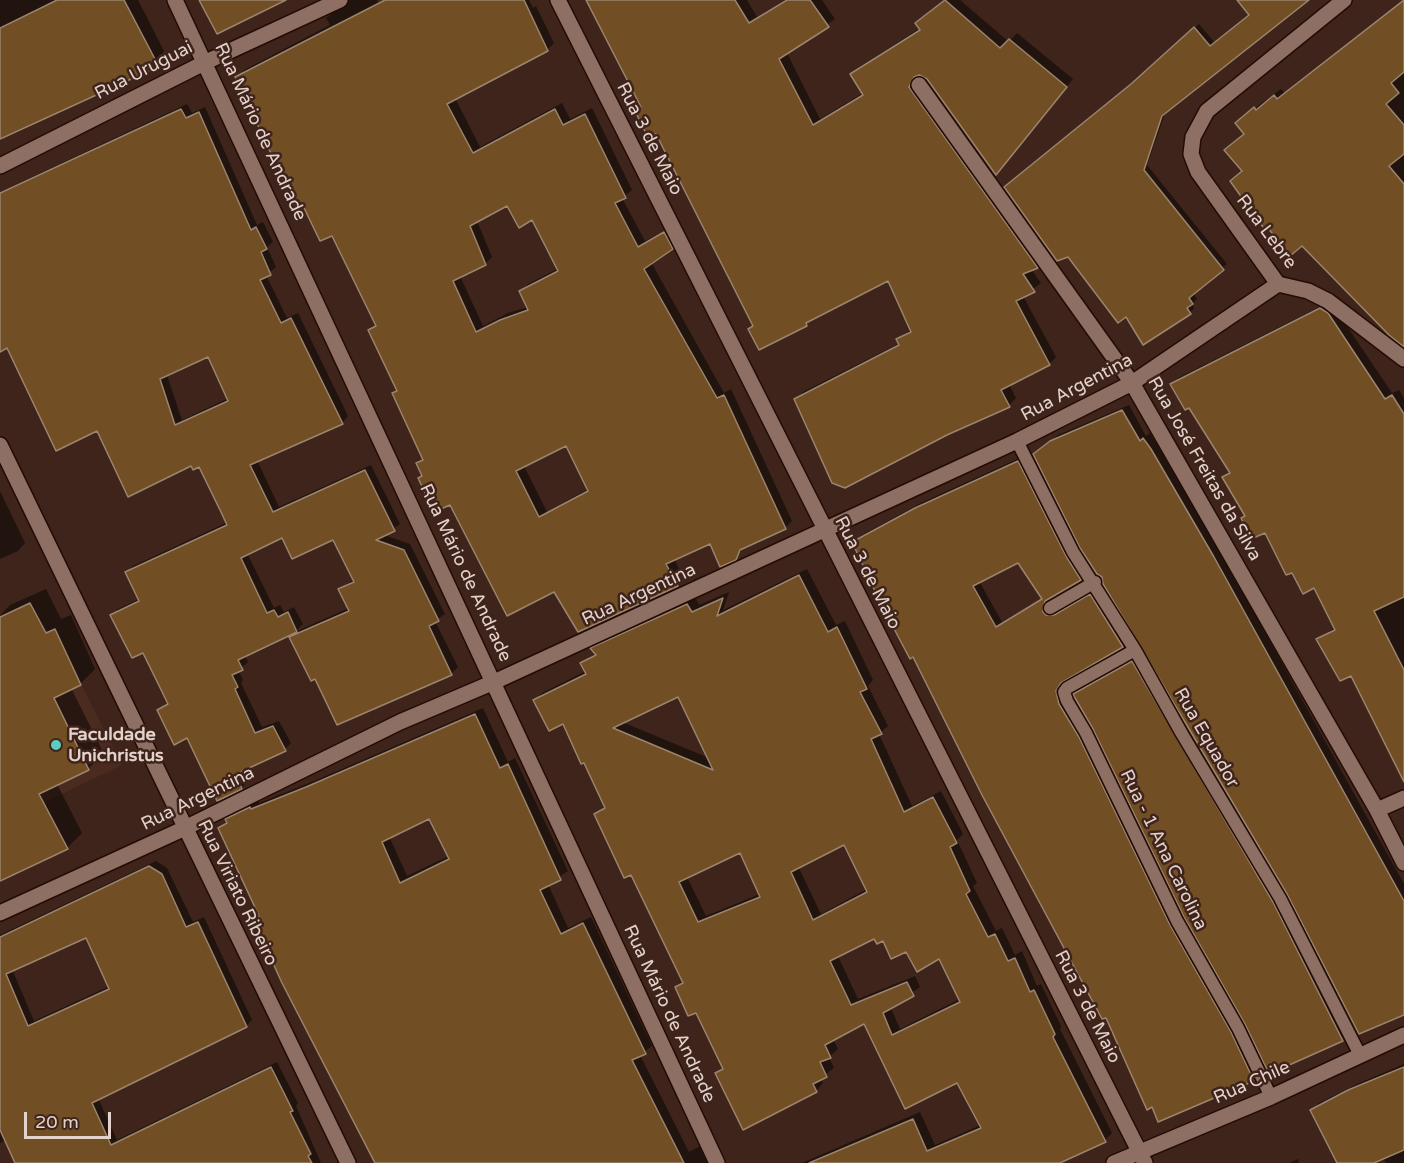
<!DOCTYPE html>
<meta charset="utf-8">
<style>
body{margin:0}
#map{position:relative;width:1404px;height:1163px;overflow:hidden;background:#3e241b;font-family:"Varela Round",sans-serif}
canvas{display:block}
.scale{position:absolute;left:24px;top:1112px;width:87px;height:27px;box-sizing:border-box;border:3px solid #e4d2cc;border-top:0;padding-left:8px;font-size:18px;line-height:21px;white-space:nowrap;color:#e4d2cc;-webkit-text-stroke:4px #3e241b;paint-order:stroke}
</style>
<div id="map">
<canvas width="1404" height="1163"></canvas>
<div class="scale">20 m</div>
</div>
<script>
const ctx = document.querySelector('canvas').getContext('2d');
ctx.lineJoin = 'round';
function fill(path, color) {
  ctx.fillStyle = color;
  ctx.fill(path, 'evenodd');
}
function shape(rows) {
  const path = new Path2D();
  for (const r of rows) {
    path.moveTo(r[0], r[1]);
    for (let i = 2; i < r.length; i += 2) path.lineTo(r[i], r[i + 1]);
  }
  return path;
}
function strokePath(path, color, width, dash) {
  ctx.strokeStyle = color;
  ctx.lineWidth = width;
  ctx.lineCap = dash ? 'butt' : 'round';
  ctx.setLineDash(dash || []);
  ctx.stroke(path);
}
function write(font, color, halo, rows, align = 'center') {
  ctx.font = font + ' "Varela Round",sans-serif';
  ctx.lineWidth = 5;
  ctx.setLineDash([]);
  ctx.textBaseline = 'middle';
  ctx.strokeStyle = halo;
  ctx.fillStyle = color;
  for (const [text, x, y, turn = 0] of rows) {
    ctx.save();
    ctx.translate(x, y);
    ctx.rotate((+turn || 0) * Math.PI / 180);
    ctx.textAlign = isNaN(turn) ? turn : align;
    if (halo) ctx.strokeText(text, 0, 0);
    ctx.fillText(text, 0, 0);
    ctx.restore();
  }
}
fill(shape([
 [81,684,122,765,0,824,0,725]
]), '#4b2a20');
fill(shape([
 [0,0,138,0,164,51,151,68,0,138],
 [350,0,377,0,380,6,391,0,529,0,533,8,536,6,554,43,547,50,455,98,480,147,562,103,570,119,592,108,632,190,622,198,645,241,672,227,679,241,651,262,724,393,731,389,792,521,785,528,745,546,735,558,710,542,674,559,684,578,677,585,555,590,451,503,423,475,418,463,423,458,394,394,398,390,370,330,377,323,333,234,237,77,244,70,330,25,326,18],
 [508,204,533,218,559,268,528,284,521,291,528,307,508,313,483,326,460,276,485,264,492,257,477,221],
 [566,444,588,489,547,512,524,466],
 [588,0,747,0,757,17,785,0,822,0,835,19,787,53,820,119,863,93,851,74,859,67,920,28,917,23,945,0,960,0,1009,42,1017,33,1073,79,1003,166,928,78,918,73,916,78,1044,260,1031,269,1041,283,1023,296,1056,357,1049,364,1009,384,1016,398,1009,405,796,400,803,392,900,343,898,339,912,329,889,279,814,317,806,324,754,325],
 [1239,0,1307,0,1166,111,1147,165,1227,264,1193,293,1197,299,1192,304,1194,308,1190,313,1144,343,1137,80,1199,24,1215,43,1250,14],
 [1404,0,1404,339,1302,244,1268,226,1265,228,1249,208,1251,205,1244,170,1243,117,1281,89,1285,93],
 [187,104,192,113,205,107,257,225,263,222,273,242,267,247,276,267,266,275,287,318,298,313,348,416,342,423,257,460,279,507,371,465,400,524,384,535,410,544,445,614,435,621,458,667,451,674,316,677,290,638,297,631,349,608,340,589,354,579,334,538,283,536,247,553,274,608,280,605,284,612,294,607,303,624,297,630,245,656,248,662,238,670,243,680,241,683,262,727,279,721,291,743,285,749,242,769,248,781,241,788,159,710,169,702,144,651,112,615,118,609,139,599,127,573,133,566,228,522,200,465,98,429,8,346,0,350,0,192],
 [209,355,229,398,182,420,167,375],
 [1327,303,1334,307,1392,393,1399,390,1404,399,1404,774,1352,674,1318,639,1336,627,1314,586,1292,571,1265,531,1243,518,1246,515,1224,477,1230,471,1190,406,1172,385,1178,378],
 [1129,405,1146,436,1150,433,1156,443,1220,551,1404,884,1404,1014,1288,893,1034,454,1058,435],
 [1024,456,1086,573,1050,597,1048,605,1053,610,1061,610,1097,589,1129,640,1064,679,1061,684,1065,697,1259,1073,1253,1080,1106,1016,854,542,860,536,923,502],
 [1018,561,1043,598,1002,622,979,581],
 [0,491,25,543,18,551,0,559],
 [807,569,836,625,845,621,873,680,868,686,888,726,879,734,912,806,941,791,963,834,957,840,977,883,973,886,996,931,1002,928,1015,955,1022,951,1037,986,1041,984,1061,1026,1060,1029,1112,1133,1105,1140,1046,1163,802,1163,920,1112,935,1145,981,1125,957,1081,864,1022,833,1039,838,1049,829,1057,834,1068,821,1078,823,1083,816,1091,717,1073,724,1066,696,1011,676,987,683,980,632,873,596,814,605,806,564,722,535,700,542,693,586,671,582,663,596,653,592,648,600,641,695,597,699,605,729,592,723,610],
 [678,695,709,758,622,722],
 [845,843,867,889,821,914,798,866],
 [742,852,760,894,706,916,687,877],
 [875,937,906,950,939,957,960,999,900,1029,891,1008,920,987,915,976,858,999,838,956],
 [46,589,61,619,71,615,95,669,80,684,71,688,104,754,88,769,57,784,82,833,67,848,0,880,0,616,10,605],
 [1137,658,1277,897,1347,1035,1270,1072,1075,694],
 [483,708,508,762,515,758,568,871,548,884,568,928,591,917,652,1046,640,1055,689,1152,702,1145,711,1163,376,1163,255,919,259,914,220,828,234,812,258,801,259,803,314,781],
 [430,817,449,856,407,876,389,836],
 [156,861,167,868,193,922,204,917,252,1020,246,1026,98,1098,117,1140,277,1062,298,1103,296,1106,321,1163,17,1163,6,1140,0,1143,0,935],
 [86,936,110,986,34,1021,12,969],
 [1404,1064,1404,1163,1386,1163,1378,1148,1338,1163,1312,1110,1319,1103,1357,1084],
 [1298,1159,1299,1163,1289,1163]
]), '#0007');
const building = shape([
 [57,0,124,0,156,61,151,70,0,139,0,28,57,0],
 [199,0,286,0,217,34,199,0],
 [385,0,524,0,548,51,447,104,473,153,555,109,563,125,585,114,626,198,615,203,638,247,664,232,673,249,644,269,717,398,724,395,786,529,740,550,736,560,720,567,710,544,666,564,678,586,578,632,554,592,507,616,450,505,434,512,418,478,422,476,416,463,423,460,392,393,397,391,368,330,376,326,332,236,320,241,303,206,297,209,235,77,385,0],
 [507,206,519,228,532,220,558,271,519,291,528,310,500,320,476,332,453,281,486,265,470,226,507,206],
 [566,446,588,491,539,517,516,471,566,446],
 [586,0,735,0,749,23,787,0,810,0,829,27,779,59,813,125,863,95,850,74,920,30,915,23,945,0,1000,48,1009,39,1067,87,996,175,927,79,919,75,914,77,909,87,1038,268,1023,274,1035,292,1016,301,1050,365,1001,390,1010,407,947,435,845,488,832,483,794,399,899,345,896,339,911,332,888,281,806,323,807,326,759,350,748,329,753,326,656,134,648,138,635,111,641,107,586,0],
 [1237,0,1309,0,1162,116,1144,170,1224,270,1189,298,1193,304,1187,308,1191,314,1143,345,1126,317,1118,323,1068,257,1057,261,1004,187,1131,84,1194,27,1210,46,1249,15,1237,0],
 [1404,0,1404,72,1391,83,1399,93,1386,104,1404,125,1404,154,1389,166,1404,184,1404,347,1389,335,1302,246,1290,256,1268,228,1265,230,1230,181,1242,171,1224,150,1244,134,1235,123,1254,107,1256,110,1274,95,1277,99,1404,0],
 [181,109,186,118,199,112,251,230,256,227,267,249,261,252,271,275,260,280,281,323,291,318,343,424,250,465,273,512,365,470,395,531,376,540,404,550,439,621,429,626,452,675,337,725,315,679,311,681,289,637,349,611,338,589,354,582,333,540,292,559,282,538,241,558,267,613,274,610,278,617,288,612,297,632,238,660,243,670,232,675,238,687,235,689,255,733,273,726,286,751,236,774,242,789,217,801,187,738,174,745,157,710,168,704,143,653,132,658,110,615,139,601,125,572,227,525,220,510,199,467,193,470,191,466,128,497,97,431,56,451,7,348,0,352,0,193,181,109],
 [208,357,228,401,175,425,160,379,208,357],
 [1320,308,1328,313,1385,399,1392,395,1404,414,1404,597,1374,611,1404,670,1404,782,1351,676,1340,681,1316,639,1335,630,1314,588,1303,594,1292,573,1286,575,1265,533,1251,539,1241,518,1245,516,1222,477,1230,473,1189,408,1185,410,1170,384,1320,308],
 [1122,410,1140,441,1143,438,1151,449,1214,557,1404,901,1404,1015,1359,1034,1287,894,1103,584,1102,577,1097,574,1080,548,1033,454,1050,441,1122,410],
 [1018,461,1066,556,1081,580,1045,601,1043,612,1046,615,1054,615,1090,594,1123,647,1061,683,1056,691,1059,704,1079,737,1170,925,1231,1032,1254,1081,1158,1122,1152,1107,1147,1110,1106,1018,1102,1019,982,795,913,657,910,659,882,606,852,542,915,508,1018,461],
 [1018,563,1042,599,996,627,973,586,1018,563],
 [799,575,828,632,837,627,867,689,860,692,882,734,871,739,904,812,933,797,957,843,950,847,970,891,966,894,988,937,995,934,1008,961,1015,958,1030,992,1034,990,1055,1034,1053,1037,1106,1142,1060,1163,809,1163,913,1119,927,1151,981,1128,957,1083,905,1109,864,1024,825,1045,831,1058,820,1062,827,1077,813,1084,817,1092,743,1130,715,1073,723,1069,696,1013,688,1016,675,987,683,983,631,875,624,878,594,814,605,808,584,763,581,764,563,724,549,731,533,700,586,674,580,663,596,655,590,648,687,604,692,612,723,598,717,616,799,575],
 [678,697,713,770,613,728,678,697],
 [844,845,867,892,813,920,791,872,844,845],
 [740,853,760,897,698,922,679,882,740,853],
 [874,939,877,944,883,941,891,959,906,952,917,972,939,959,960,1002,892,1035,883,1013,914,996,907,982,851,1005,830,961,874,939],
 [30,603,46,633,55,629,81,685,54,698,89,770,39,794,68,849,0,881,0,617,30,603],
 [1132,661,1273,902,1343,1041,1269,1074,1245,1024,1184,917,1093,729,1075,698,1073,694,1132,661],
 [475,714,500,768,508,764,561,880,540,890,550,911,561,934,583,923,646,1054,632,1060,684,1163,375,1163,282,983,253,919,259,916,218,828,227,823,225,819,250,807,251,809,306,787,475,714],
 [429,819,449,859,400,883,382,842,429,819],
 [149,866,162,874,186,927,198,922,247,1027,92,1103,111,1145,271,1067,293,1111,290,1112,311,1154,308,1156,312,1163,15,1163,0,1130,0,937,149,866],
 [86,938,109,989,28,1026,6,974,86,938],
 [1404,1067,1404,1150,1374,1163,1337,1163,1310,1110,1348,1090,1404,1067]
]);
fill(building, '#724e24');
strokePath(building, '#9b856e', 1.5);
const service = shape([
 [1017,441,1073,552,1135,650,1182,734,1280,898,1360,1055],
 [1050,608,1095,582],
 [1135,650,1067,688,1064,692,1067,701,1086,733,1177,921,1238,1028,1271,1097]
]);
const minor = shape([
 [175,0,717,1163],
 [558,0,1145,1163],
 [1344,0,1207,111,1193,137,1191,154,1198,172,1278,284,1308,291,1328,301,1404,359],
 [919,85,1132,383,1377,810,1404,863],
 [0,166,206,62,340,0],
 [0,445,348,1163],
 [1377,810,1404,798],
 [0,913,183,829,400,722,494,682,1017,441,1132,383,1278,284],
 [1114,1163,1271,1097,1404,1035]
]);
strokePath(service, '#240c05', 15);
strokePath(minor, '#240c05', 18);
strokePath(service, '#8e6f64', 12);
strokePath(minor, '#8e6f64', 15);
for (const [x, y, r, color] of [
 [56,745,6,"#59cebf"]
]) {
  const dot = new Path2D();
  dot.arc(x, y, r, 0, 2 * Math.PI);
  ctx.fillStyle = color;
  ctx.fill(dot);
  strokePath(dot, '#3e241b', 2);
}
write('18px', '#e4d2cc', '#3e241b', [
 ["Rua Uruguai",144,71,-27],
 ["Rua Mário de Andrade",260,132,65],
 ["Rua 3 de Maio",649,139,63],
 ["Rua Lebre",1266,232,53],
 ["Rua Argentina",1077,388,-28],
 ["Rua José Freitas da Silva",1204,469,60],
 ["Rua Mário de Andrade",465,573,65],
 ["Rua 3 de Maio",867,573,63],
 ["Rua Argentina",639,595,-25],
 ["Rua Equador",1206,738,60],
 ["Rua Argentina",198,799,-26],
 ["Rua - 1 Ana Carolina",1163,850,64],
 ["Rua Viriato Ribeiro",237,893,64],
 ["Rua 3 de Maio",1087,1007,63],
 ["Rua Mário de Andrade",669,1014,65],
 ["Rua Chile",1252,1083,-24]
]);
write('bold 18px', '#e4d2cc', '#3e241b', [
 ["Faculdade",68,735],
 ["Unichristus",68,756]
], 'left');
</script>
